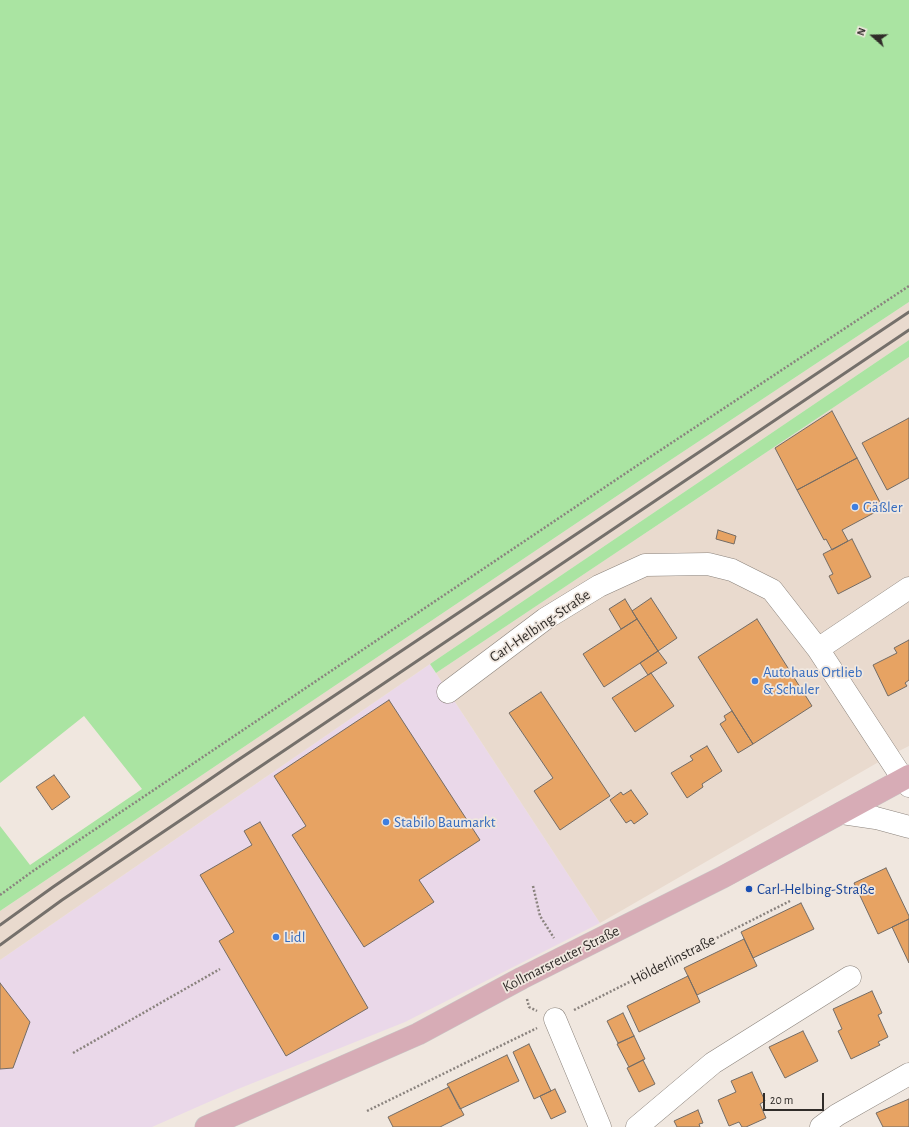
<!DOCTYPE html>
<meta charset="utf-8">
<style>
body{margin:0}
#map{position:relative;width:909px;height:1127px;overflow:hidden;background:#f0e7df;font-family:"Alegreya Sans",sans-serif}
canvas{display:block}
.north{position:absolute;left:853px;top:16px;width:40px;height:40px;-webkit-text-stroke:3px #f0e7df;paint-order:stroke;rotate:290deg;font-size:11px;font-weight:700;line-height:16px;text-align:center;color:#302c29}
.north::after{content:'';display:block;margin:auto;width:14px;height:18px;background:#302c29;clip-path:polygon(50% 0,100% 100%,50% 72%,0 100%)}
.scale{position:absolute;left:763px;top:1093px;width:61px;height:18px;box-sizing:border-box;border:2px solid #302c29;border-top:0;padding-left:5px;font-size:12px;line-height:14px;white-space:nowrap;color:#302c29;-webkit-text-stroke:3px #f0e7df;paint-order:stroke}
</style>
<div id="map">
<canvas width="909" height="1127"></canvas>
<div class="north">N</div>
<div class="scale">20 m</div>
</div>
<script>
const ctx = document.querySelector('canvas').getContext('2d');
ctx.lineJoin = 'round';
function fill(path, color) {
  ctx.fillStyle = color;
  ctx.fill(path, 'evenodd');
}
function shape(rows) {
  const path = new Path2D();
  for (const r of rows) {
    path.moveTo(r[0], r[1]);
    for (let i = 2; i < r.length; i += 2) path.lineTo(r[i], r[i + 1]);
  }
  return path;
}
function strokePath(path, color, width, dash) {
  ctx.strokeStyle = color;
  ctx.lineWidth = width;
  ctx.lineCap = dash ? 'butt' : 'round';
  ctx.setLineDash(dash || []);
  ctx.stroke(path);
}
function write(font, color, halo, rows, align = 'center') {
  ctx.font = font + ' "Alegreya Sans",sans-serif';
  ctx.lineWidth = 3.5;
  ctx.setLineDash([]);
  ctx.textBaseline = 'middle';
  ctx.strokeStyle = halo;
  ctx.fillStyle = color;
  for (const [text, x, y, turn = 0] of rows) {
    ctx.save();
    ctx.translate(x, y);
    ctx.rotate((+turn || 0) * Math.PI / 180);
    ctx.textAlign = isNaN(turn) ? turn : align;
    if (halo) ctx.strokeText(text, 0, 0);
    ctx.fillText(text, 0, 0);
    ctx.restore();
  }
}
fill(shape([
 [430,664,600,923,405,1022,238,1089,152,1127,0,1127,0,960]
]), '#ead8e9');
fill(shape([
 [909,302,909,340,430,664,0,960,0,911,654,471],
 [909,357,909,746,889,756,600,923,436,673]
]), '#e9dace');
fill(shape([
 [0,0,909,0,909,302,654,471,0,911,0,826,30,865,142,789,84,716,0,783],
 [909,340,909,357,436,673,430,664]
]), '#aae4a2');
const building = shape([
 [832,411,857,458,797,490,775,448,832,411],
 [909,418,909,478,887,490,862,443,909,418],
 [857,458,883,508,842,530,848,541,832,550,826,539,824,540,797,490,857,458],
 [718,530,736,536,734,544,716,539,718,530],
 [852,539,871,577,838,594,829,576,833,574,823,554,852,539],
 [651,598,677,638,658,651,632,611,651,598],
 [625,599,637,619,621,629,609,609,625,599],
 [637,619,658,651,604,687,583,654,637,619],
 [757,619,812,706,753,744,698,657,757,619],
 [909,640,909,680,905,683,907,686,888,696,873,665,897,653,894,648,909,640],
 [658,651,667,663,648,675,640,663,658,651],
 [651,673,674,706,635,732,612,698,651,673],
 [541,692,610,796,560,830,534,791,553,778,509,713,541,692],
 [389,700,480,840,419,880,434,902,364,947,292,835,306,826,274,776,389,700],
 [732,711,753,744,738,753,720,724,726,720,724,716,732,711],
 [707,746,722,771,702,784,703,787,687,798,671,773,693,760,690,756,707,746],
 [54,775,70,797,52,810,36,787,54,775],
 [631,790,648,814,634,824,631,820,626,823,610,800,621,792,623,795,631,790],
 [260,822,368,1008,286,1056,219,941,234,932,200,875,252,845,244,831,260,822],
 [886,868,909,916,909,919,878,934,854,883,886,868],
 [801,903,814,929,753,958,741,932,801,903],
 [909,919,909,963,892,927,909,919],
 [744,939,757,966,697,995,684,968,744,939],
 [688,976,700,1002,639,1032,627,1006,688,976],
 [0,983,30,1022,13,1068,0,1069,0,983],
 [872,991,882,1013,878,1015,888,1037,878,1042,880,1045,851,1059,838,1031,842,1029,833,1009,872,991],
 [623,1013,634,1036,618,1043,607,1021,623,1013],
 [803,1031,818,1061,785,1078,769,1047,803,1031],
 [634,1036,645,1059,629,1067,617,1044,634,1036],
 [529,1044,551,1091,534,1099,513,1052,529,1044],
 [507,1055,519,1081,460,1109,447,1084,507,1055],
 [643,1060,655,1084,639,1092,627,1068,643,1060],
 [752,1072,765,1101,760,1104,766,1118,746,1127,742,1127,739,1122,729,1126,718,1100,736,1092,731,1081,752,1072],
 [449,1087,464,1115,440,1127,393,1127,388,1117,449,1087],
 [555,1089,566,1112,551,1119,540,1096,555,1089],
 [909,1099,909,1127,883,1127,876,1113,909,1099],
 [698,1110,703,1123,699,1124,700,1127,677,1127,674,1121,698,1110]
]);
fill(building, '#e7a363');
strokePath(building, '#746c65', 1);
const minor = shape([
 [818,649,909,588],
 [448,692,545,619,599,586,645,565,708,564,732,570,772,590,818,649,903,779,909,786],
 [842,813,876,818,909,827],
 [555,1019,600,1127],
 [637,1127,713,1063,850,977],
 [821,1127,837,1115,909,1074]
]);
const major = shape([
 [206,1127,418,1034,522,978,723,877,909,776]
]);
strokePath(minor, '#8b837c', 23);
strokePath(major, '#c9c8c7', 23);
strokePath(shape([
 [533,886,540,916,554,938],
 [0,895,33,871,635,467,909,286],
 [527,999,529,1007,537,1011],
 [574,1010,790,901],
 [73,1053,220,969],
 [367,1111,537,1028]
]), '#8a837e', 2.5, [2, 2]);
strokePath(minor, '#fff', 22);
strokePath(major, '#d7acb6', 22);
strokePath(shape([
 [0,925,53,887,235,762,909,312],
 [0,945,62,900,909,330]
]), '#75706b', 3);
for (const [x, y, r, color] of [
 [855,507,4,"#3f7fe0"],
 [755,681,4,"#3f7fe0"],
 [386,822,4,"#3f7fe0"],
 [749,889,4,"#1a4fb4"],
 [276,937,4,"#3f7fe0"]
]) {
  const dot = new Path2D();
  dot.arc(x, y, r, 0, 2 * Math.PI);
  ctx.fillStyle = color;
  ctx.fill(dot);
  strokePath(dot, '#f0e7df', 1.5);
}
write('15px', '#366cbe', '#f0e7df', [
 ["Gäßler",863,507],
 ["Autohaus Ortlieb",763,672],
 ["& Schuler",763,689],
 ["Stabilo Baumarkt",394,822],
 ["Lidl",284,937]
], 'left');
write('15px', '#302c29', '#f0e7df', [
 ["Carl-Helbing-Straße",540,626,-34],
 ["Kollmarsreuter Straße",561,959,-27],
 ["Hölderlinstraße",673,960,-27]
]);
write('15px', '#164399', '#f0e7df', [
 ["Carl-Helbing-Straße",757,889]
], 'left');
</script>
